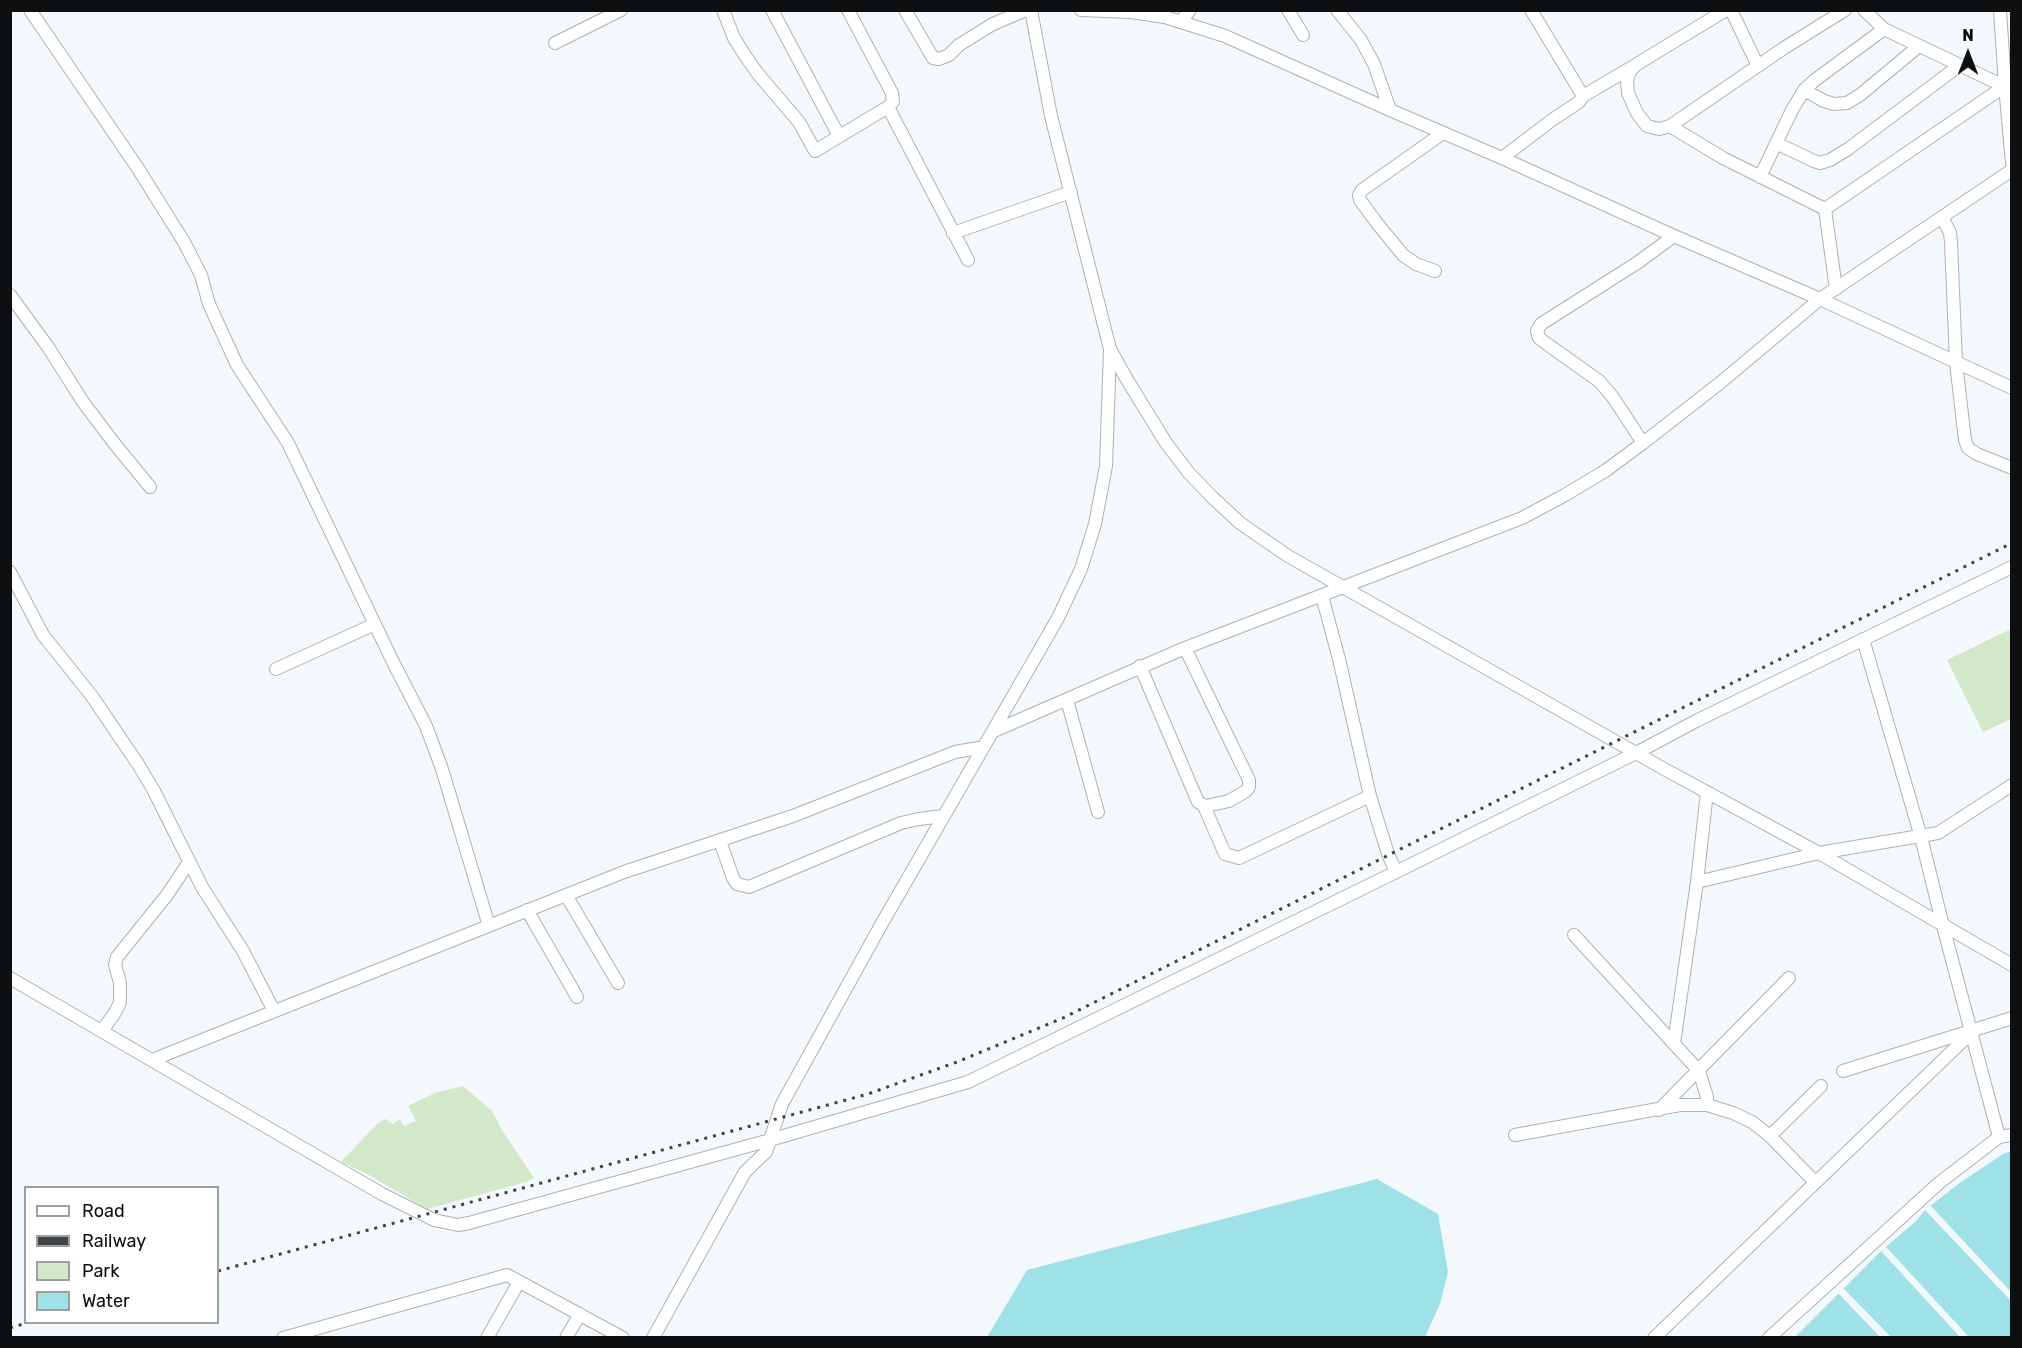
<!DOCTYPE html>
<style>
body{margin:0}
#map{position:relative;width:2022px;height:1348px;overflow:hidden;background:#f2f8fc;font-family:Rubik,sans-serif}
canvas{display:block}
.frame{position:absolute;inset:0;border:12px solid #0d0f11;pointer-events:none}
.legend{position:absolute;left:24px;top:1186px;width:195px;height:138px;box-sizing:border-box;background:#fff;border:2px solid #9e9fa0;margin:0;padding:8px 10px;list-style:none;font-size:18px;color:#0d0f11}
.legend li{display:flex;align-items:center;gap:12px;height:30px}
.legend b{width:30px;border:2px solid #9e9fa0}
.north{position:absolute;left:1938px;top:24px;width:60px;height:60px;-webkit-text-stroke:4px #fff;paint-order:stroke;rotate:0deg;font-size:16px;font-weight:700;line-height:24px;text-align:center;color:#0d0f11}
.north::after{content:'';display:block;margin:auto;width:21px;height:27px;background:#0d0f11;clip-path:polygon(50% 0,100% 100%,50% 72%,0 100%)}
</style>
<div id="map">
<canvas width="2022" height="1348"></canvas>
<div class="frame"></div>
<ul class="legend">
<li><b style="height:8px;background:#fff"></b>Road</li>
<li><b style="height:8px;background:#414446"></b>Railway</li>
<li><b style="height:16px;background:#d3e8c9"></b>Park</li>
<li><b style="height:16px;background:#9ee2e7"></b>Water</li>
</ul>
<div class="north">N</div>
</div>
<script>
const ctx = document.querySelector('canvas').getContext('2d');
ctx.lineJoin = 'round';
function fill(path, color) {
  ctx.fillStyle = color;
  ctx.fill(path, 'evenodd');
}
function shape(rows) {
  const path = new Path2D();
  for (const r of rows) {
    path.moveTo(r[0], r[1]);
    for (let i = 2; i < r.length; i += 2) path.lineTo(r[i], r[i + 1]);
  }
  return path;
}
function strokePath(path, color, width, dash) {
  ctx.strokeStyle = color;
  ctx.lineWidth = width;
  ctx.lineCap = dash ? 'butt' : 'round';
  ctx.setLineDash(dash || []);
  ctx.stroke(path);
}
fill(shape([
 [2011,629,2011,719,1983,732,1947,660],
 [463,1086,492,1111,502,1130,534,1178,526,1182,427,1209,367,1174,341,1162,378,1123,385,1119,393,1124,400,1119,404,1126,416,1121,408,1106,435,1093]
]), '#d3e8c9');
fill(shape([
 [2011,1151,2011,1337,1794,1338,1881,1251,1916,1221,1925,1210,1961,1182,2003,1154],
 [1377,1179,1438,1214,1448,1272,1440,1304,1425,1337,987,1337,1027,1270]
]), '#9ee2e7');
fill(shape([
 [1930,1205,2011,1292,2011,1301,1925,1210],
 [1886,1247,1969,1337,1960,1337,1881,1251],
 [1843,1288,1891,1337,1880,1337,1838,1293]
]), '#f2f8fc');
const minor = shape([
 [30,10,137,167,184,242,201,275,209,304,237,365,288,443,393,662,426,726,442,769,489,926],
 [723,10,734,38,746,57,758,74,799,122,815,151,888,107,893,102,892,93,848,10],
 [772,10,839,136],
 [905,10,933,58,939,59,949,55,959,45,993,24,1026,10],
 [1031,10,1051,116,1110,349,1126,378,1166,443,1189,473,1212,497,1240,523,1288,556,1666,770,1819,853,2012,965],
 [1081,10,1131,12,1165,17,1225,36,1390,110,1502,158,1674,236,1820,299,2012,388],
 [1288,10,1303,35],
 [1337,10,1361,40,1374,64,1390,110],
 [1726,10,1637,64,1630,71,1627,81,1628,93,1637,113,1647,126,1659,129,1670,126,1784,48,1845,10],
 [1731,10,1758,66],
 [1864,10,1884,29,2010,89],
 [2000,10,2005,86],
 [1180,22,1190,10],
 [555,43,621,10],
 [1804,90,1824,101,1834,104,1847,103,1860,95,1919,46],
 [1583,96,1634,66],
 [888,107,968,260],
 [1670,126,1723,158,1825,209],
 [1776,143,1814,161,1820,163,1830,160,1848,149,1960,65],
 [1502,158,1552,120,1579,102,1583,96,1531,10],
 [1760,177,1792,110,1804,90,1815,80,1884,29],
 [1942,217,1950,233,1951,242,1956,363,1965,440,1968,448,1977,454,2012,468],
 [953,233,1071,192],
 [1435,271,1416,264,1403,255,1376,222,1360,200,1359,195,1362,190,1443,133],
 [1836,289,1825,209,2005,86,2012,163],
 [10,295,48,347,83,402,114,443,150,487],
 [1643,443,1612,396,1599,381,1547,344,1539,338,1537,331,1541,324,1637,263,1674,236],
 [10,572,43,635,91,695,138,764,154,791,202,887,243,951,274,1011],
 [1322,596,1339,659,1370,796,1388,854,1396,872],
 [1863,639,1921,837,1943,926,1999,1137],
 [1140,666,1198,802,1206,806,1229,801,1246,791,1249,787,1249,780,1185,648],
 [276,669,375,624],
 [1067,700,1098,812],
 [994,731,1185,648,1522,518,1565,495,1605,471,1643,443,1720,383,1820,299,2012,170],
 [1204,806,1225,854,1239,858,1370,796],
 [720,841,733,878,737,884,749,887,901,823,919,819,943,816],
 [1697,882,1819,853,1938,833,2012,785],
 [566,895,618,983],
 [527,910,577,997],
 [1574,935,1699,1071,1707,1097,1707,1105],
 [10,978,382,1194,434,1220,458,1225,469,1223,770,1140,968,1082,1396,872,1636,753,1698,720,2012,567],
 [102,1031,116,1011,120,1002,120,983,115,965,117,957,167,895,189,862],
 [1674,1044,1697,882,1707,792],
 [152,1060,624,872,793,816,955,752,984,747],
 [1843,1071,2012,1018],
 [1659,1110,1789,978],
 [1515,1135,1680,1105,1707,1105,1733,1113,1752,1122,1770,1136,1815,1182],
 [1770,1136,1821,1086],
 [283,1338,507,1275,623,1338],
 [487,1338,519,1282],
 [566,1338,580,1314],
 [653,1338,745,1172,766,1152,782,1104,881,925,1058,618,1081,569,1095,524,1106,466,1110,350],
 [1654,1338,1972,1032],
 [1769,1338,1939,1183,1999,1137,2012,1135]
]);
strokePath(minor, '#acb1b6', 14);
strokePath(minor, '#fff', 12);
strokePath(shape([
 [218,1271,868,1094,957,1062,1063,1018,2012,543],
 [10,1328,30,1322]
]), '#414446', 3, [3, 6]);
</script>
